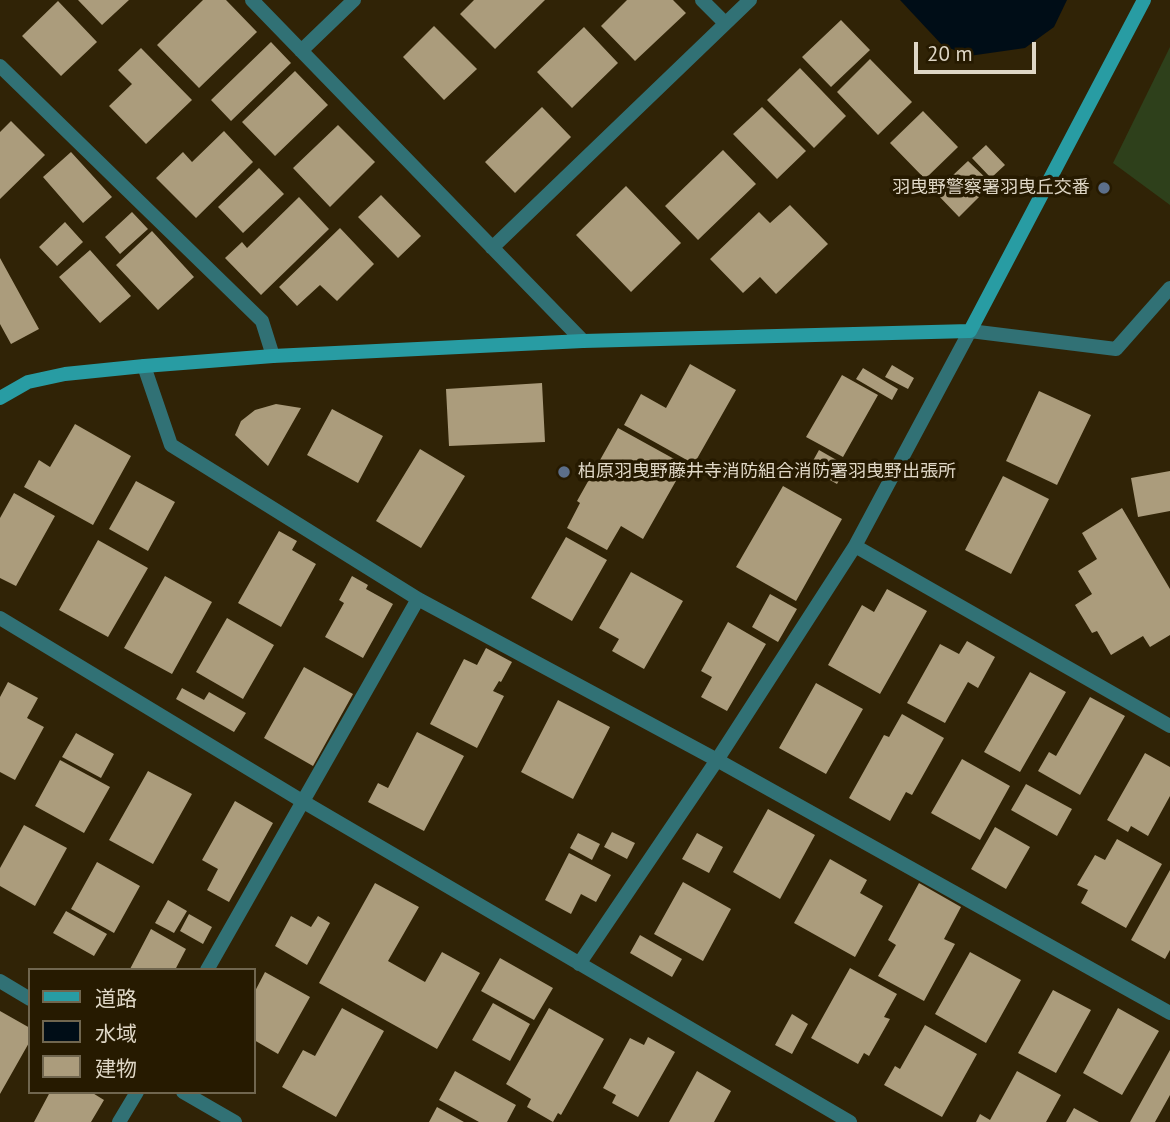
<!DOCTYPE html>
<meta charset="utf-8">
<style>
body{margin:0}
#map{position:relative;width:1170px;height:1122px;overflow:hidden;background:#302306;font-family:"PT Sans","Noto Sans JP",sans-serif}
canvas{display:block}
.legend{position:absolute;left:28px;top:968px;width:228px;height:126px;box-sizing:border-box;background:#261a00;border:2px solid #70664f;margin:0;padding:9px 12px;list-style:none;font-size:21px;color:#dfd7c6}
.legend li{display:flex;align-items:center;gap:14px;height:35px}
.legend b{width:35px;border:2px solid #70664f}
.scale{position:absolute;left:914px;top:42px;width:122px;height:32px;box-sizing:border-box;border:4px solid #dfd7c6;border-top:0;padding-left:9px;font-size:21px;line-height:24px;white-space:nowrap;color:#dfd7c6;-webkit-text-stroke:5px #261a00;paint-order:stroke}
</style>
<div id="map">
<canvas width="1170" height="1122"></canvas>
<ul class="legend">
<li><b style="height:9px;background:#289ca3"></b>道路</li>
<li><b style="height:19px;background:#000d17"></b>水域</li>
<li><b style="height:19px;background:#ab9c7c"></b>建物</li>
</ul>
<div class="scale">20 m</div>
</div>
<script>
const ctx = document.querySelector('canvas').getContext('2d');
ctx.lineJoin = 'round';
function fill(path, color) {
  ctx.fillStyle = color;
  ctx.fill(path, 'evenodd');
}
function shape(rows) {
  const path = new Path2D();
  for (const r of rows) {
    path.moveTo(r[0], r[1]);
    for (let i = 2; i < r.length; i += 2) path.lineTo(r[i], r[i + 1]);
  }
  return path;
}
function strokePath(path, color, width, dash) {
  ctx.strokeStyle = color;
  ctx.lineWidth = width;
  ctx.lineCap = dash ? 'butt' : 'round';
  ctx.setLineDash(dash || []);
  ctx.stroke(path);
}
function write(font, color, halo, rows, align = 'center') {
  ctx.font = font + ' "PT Sans","Noto Sans JP",sans-serif';
  ctx.lineWidth = 7;
  ctx.setLineDash([]);
  ctx.textBaseline = 'middle';
  ctx.strokeStyle = halo;
  ctx.fillStyle = color;
  for (const [text, x, y, turn = 0] of rows) {
    ctx.save();
    ctx.translate(x, y);
    ctx.rotate((+turn || 0) * Math.PI / 180);
    ctx.textAlign = isNaN(turn) ? turn : align;
    if (halo) ctx.strokeText(text, 0, 0);
    ctx.fillText(text, 0, 0);
    ctx.restore();
  }
}
fill(shape([
 [1170,47,1170,205,1113,163]
]), '#2e401b');
fill(shape([
 [900,0,1067,0,1054,27,1025,48,969,56,942,45]
]), '#000d17');
fill(shape([
 [78,0,129,0,102,25],
 [203,0,226,0,257,32,199,88,157,45],
 [474,0,545,0,495,49,460,14],
 [627,0,673,0,686,13,635,61,601,26],
 [58,1,97,42,61,76,22,36],
 [841,20,870,50,831,87,802,57],
 [434,26,477,69,444,100,403,57],
 [584,27,618,63,572,108,537,72],
 [271,42,291,63,231,121,211,100],
 [141,48,192,100,146,144,109,106,132,84,118,70],
 [870,59,912,102,878,135,837,92],
 [800,68,846,116,814,148,767,100],
 [295,71,328,105,275,156,242,122],
 [542,107,571,137,515,193,485,162],
 [762,107,806,151,777,179,733,134],
 [923,111,958,147,925,179,890,143],
 [11,121,45,155,0,199,0,132],
 [338,125,375,162,330,207,293,168],
 [224,131,253,162,196,218,156,178,183,152,192,162],
 [986,145,1005,165,991,178,972,158],
 [723,150,756,184,698,240,665,206],
 [71,152,112,197,83,223,43,177],
 [968,161,992,184,959,217,935,192],
 [259,168,284,194,243,233,218,207],
 [626,186,681,243,631,292,576,235],
 [381,195,421,236,398,258,358,217],
 [299,197,329,229,261,295,225,258,242,242,247,248],
 [790,205,828,244,776,294,760,277,743,293,710,259,759,212,770,223],
 [132,212,148,229,120,254,105,237],
 [65,222,83,242,57,266,39,247],
 [340,228,374,264,337,301,320,285,297,306,279,287],
 [152,231,194,277,158,310,116,265],
 [90,250,131,296,100,323,59,277],
 [0,258,39,329,11,344,0,324],
 [690,364,736,390,694,464,624,425,641,394,666,408],
 [892,365,914,378,908,389,885,377],
 [863,368,898,389,892,400,856,379],
 [842,375,878,395,843,457,806,437],
 [542,383,545,442,449,446,446,389],
 [1039,391,1091,415,1057,485,1006,461],
 [276,404,301,408,268,466,235,435,241,421,255,410],
 [332,409,383,436,358,483,307,455],
 [75,424,131,456,93,525,24,487,39,460,50,467],
 [618,428,685,465,643,539,621,526,607,550,567,528,580,503,577,501],
 [420,449,465,476,421,548,376,521],
 [819,450,847,466,837,484,809,468],
 [1170,471,1170,511,1138,517,1131,478],
 [1003,476,1049,499,1011,574,965,550],
 [136,481,175,502,148,551,109,529],
 [783,486,842,519,796,601,736,567],
 [14,493,55,516,16,586,0,578,0,518],
 [1122,508,1170,589,1170,635,1150,647,1143,636,1111,655,1097,631,1092,633,1075,605,1092,594,1078,571,1097,559,1082,533],
 [279,531,297,541,292,550,316,564,281,627,238,603],
 [566,537,607,560,572,621,531,598],
 [98,540,148,568,108,637,59,610],
 [631,572,683,601,644,669,612,651,619,639,599,628],
 [165,576,212,602,172,674,124,648],
 [352,576,368,585,366,589,393,604,363,658,325,637,344,603,339,600],
 [887,589,927,611,880,694,828,665,862,605,874,612],
 [770,594,797,609,778,642,752,627],
 [227,618,274,645,243,699,196,672],
 [728,622,766,644,727,711,701,697,712,677,701,671],
 [967,641,995,657,978,688,968,682,945,723,907,703,940,644,959,654],
 [486,648,512,662,501,682,499,681,493,691,504,696,477,748,430,724,464,659,477,665],
 [304,667,353,694,313,766,264,738],
 [1030,672,1066,692,1020,772,984,752],
 [8,682,38,698,27,718,44,727,15,780,0,772,0,697],
 [816,683,863,709,826,774,779,748],
 [182,688,204,700,209,692,246,713,234,732,176,699],
 [1090,697,1125,716,1080,795,1038,771,1049,752,1056,756],
 [558,700,610,727,573,799,521,772],
 [902,714,944,738,912,795,906,792,890,821,849,798,884,735,889,737],
 [417,732,464,756,424,831,368,802,378,783,388,788],
 [76,733,114,754,101,778,62,757],
 [1145,753,1170,767,1170,796,1148,836,1131,826,1128,832,1107,820],
 [962,759,1010,786,980,840,931,813],
 [60,760,110,787,84,833,35,806],
 [148,771,192,794,153,864,109,840],
 [1026,784,1072,809,1057,836,1011,810],
 [235,801,273,823,229,902,207,890,218,869,202,860],
 [768,809,815,835,780,899,733,872],
 [24,825,67,848,35,906,0,886,0,868],
 [995,827,1030,847,1006,889,971,869],
 [612,832,635,843,627,859,604,847],
 [578,833,600,844,592,860,570,848],
 [697,833,723,847,709,873,682,859],
 [1117,839,1162,864,1126,928,1081,903,1088,890,1077,885,1095,855,1105,860],
 [569,853,611,875,596,902,581,894,571,914,545,900],
 [830,859,867,880,860,893,883,906,855,957,794,923],
 [97,862,140,886,114,933,71,909],
 [1170,870,1170,950,1165,959,1131,940],
 [683,882,731,909,703,961,654,934],
 [375,883,419,907,388,961,425,982,442,952,480,973,437,1049,319,983],
 [919,883,961,907,944,939,955,944,924,1001,878,976,896,945,888,940],
 [168,900,187,911,174,933,155,923],
 [66,911,107,934,94,956,53,933],
 [189,914,212,927,203,944,180,931],
 [291,916,311,927,318,916,330,923,307,965,275,946],
 [151,929,186,949,175,970,130,969],
 [640,935,682,959,672,977,630,953],
 [970,952,1021,980,986,1043,935,1014],
 [500,958,553,988,534,1020,481,991],
 [850,968,897,994,884,1017,890,1019,869,1056,864,1053,858,1064,811,1038],
 [265,972,310,997,278,1054,254,1040,254,993],
 [1053,990,1091,1010,1056,1073,1018,1053],
 [493,1003,530,1024,510,1061,472,1040],
 [342,1008,384,1031,336,1117,282,1087,303,1050,315,1056],
 [549,1008,604,1039,561,1115,558,1113,553,1122,527,1107,531,1099,506,1084],
 [1118,1008,1159,1031,1122,1095,1083,1073],
 [0,1011,30,1028,30,1041,0,1094],
 [792,1014,808,1024,792,1054,775,1045],
 [925,1025,977,1054,942,1117,884,1085,895,1066,900,1069],
 [648,1037,675,1052,638,1117,612,1103,616,1095,603,1088,630,1038,644,1045],
 [1170,1050,1170,1095,1155,1122,1130,1122],
 [455,1071,516,1105,507,1122,479,1122,439,1100],
 [697,1071,731,1091,714,1122,669,1122],
 [1017,1071,1061,1095,1046,1122,976,1122,980,1114,990,1120],
 [50,1092,91,1092,104,1100,91,1122,34,1122],
 [437,1107,464,1122,429,1122],
 [1074,1108,1099,1122,1066,1122]
]), '#ab9c7c');
strokePath(shape([
 [252,0,583,341],
 [702,0,725,23],
 [301,51,354,0],
 [0,66,262,321,273,356],
 [492,248,750,0],
 [144,366,171,445,418,599,717,760,1170,1013],
 [855,546,1170,726],
 [0,618,302,801,850,1122],
 [579,964,717,760,855,546,970,331,1116,349,1170,288],
 [207,970,418,599],
 [0,981,30,999],
 [183,1092,235,1122],
 [119,1122,137,1092]
]), '#317175', 14);
strokePath(shape([
 [0,398,28,382,65,374,144,366,273,356,583,341,970,331,1144,0]
]), '#289ca3', 14);
for (const [x, y, r, color] of [
 [1104,188,7,"#5c6f8a"],
 [564,472,7,"#5c6f8a"]
]) {
  const dot = new Path2D();
  dot.arc(x, y, r, 0, 2 * Math.PI);
  ctx.fillStyle = color;
  ctx.fill(dot);
  strokePath(dot, '#261a00', 2.5);
}
write('18px', '#dfd7c6', '#261a00', [
 ["羽曳野警察署羽曳丘交番",1090,188],
 ["柏原羽曳野藤井寺消防組合消防署羽曳野出張所",578,472,"left"]
], 'right');
</script>
